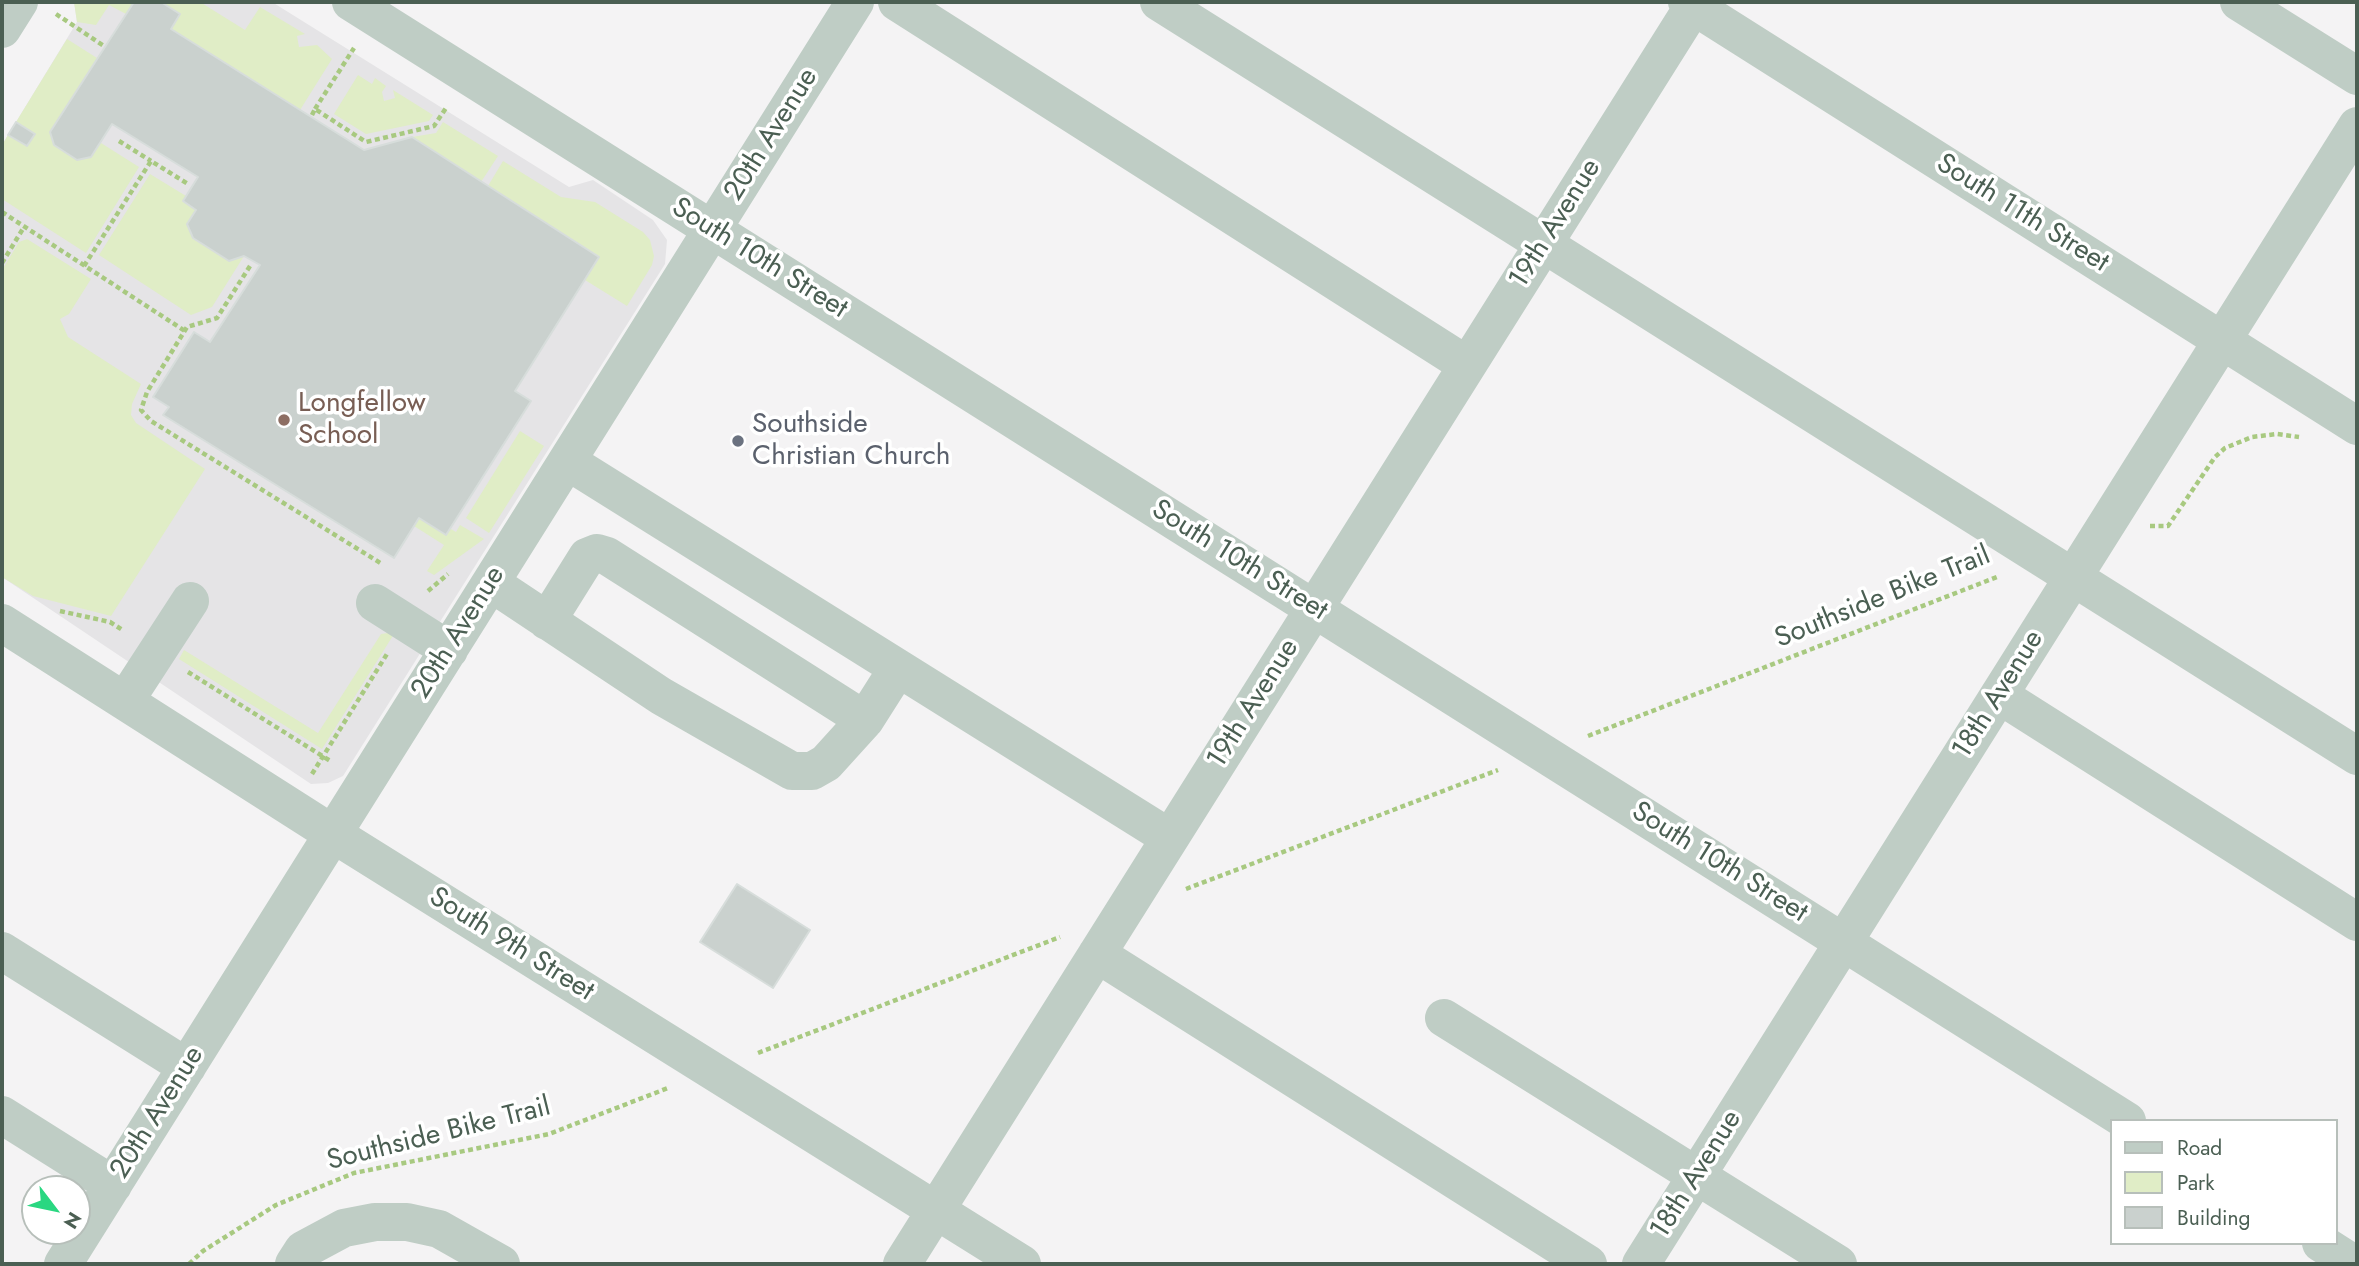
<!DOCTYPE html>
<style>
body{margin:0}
#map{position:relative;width:2359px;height:1266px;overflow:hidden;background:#f4f3f4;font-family:Jost,sans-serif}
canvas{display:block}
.frame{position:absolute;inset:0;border:4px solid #4b5f53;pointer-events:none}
.legend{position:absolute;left:2110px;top:1119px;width:228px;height:126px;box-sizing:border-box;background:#fff;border:2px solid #b7bfba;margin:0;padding:9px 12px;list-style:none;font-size:21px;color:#4b5f53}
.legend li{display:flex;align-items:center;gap:14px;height:35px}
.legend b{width:35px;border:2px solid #b7bfba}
.north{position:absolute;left:21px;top:1175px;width:70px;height:70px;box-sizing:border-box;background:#fff;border:2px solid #b7bfba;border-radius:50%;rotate:122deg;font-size:19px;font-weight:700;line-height:28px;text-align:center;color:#4b5f53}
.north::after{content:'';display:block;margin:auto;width:24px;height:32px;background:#2ad781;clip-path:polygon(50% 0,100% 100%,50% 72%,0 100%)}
</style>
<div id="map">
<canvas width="2359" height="1266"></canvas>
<div class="frame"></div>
<ul class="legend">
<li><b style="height:9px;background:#bfcdc5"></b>Road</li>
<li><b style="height:19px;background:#e0edc6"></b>Park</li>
<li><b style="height:19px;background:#cad1ce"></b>Building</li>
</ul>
<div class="north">N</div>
</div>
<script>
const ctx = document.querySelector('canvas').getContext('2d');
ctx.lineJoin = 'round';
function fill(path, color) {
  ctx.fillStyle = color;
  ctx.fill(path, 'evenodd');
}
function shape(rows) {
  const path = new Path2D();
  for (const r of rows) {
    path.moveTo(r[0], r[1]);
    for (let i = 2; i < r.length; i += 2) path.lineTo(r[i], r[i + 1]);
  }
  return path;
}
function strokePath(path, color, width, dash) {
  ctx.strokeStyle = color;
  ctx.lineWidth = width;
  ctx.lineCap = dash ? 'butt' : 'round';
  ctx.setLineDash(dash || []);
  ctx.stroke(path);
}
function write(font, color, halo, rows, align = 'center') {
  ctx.font = font + ' Jost,sans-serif';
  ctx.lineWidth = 7;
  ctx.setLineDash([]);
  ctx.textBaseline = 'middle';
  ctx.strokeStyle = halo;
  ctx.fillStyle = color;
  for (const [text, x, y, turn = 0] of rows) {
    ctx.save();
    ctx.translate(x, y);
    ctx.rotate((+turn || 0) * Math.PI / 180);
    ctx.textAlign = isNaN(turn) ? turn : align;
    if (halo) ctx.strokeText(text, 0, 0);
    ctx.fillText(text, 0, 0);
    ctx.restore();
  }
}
fill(shape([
 [74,2,272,2,569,187,593,180,653,220,667,240,665,264,343,776,328,783,311,784,2,577,2,145,77,22]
]), '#e5e4e6');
fill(shape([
 [74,2,134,2,126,14,109,5,96,25,77,22],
 [161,2,200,2,245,30,260,7,305,34,297,36,299,47,317,45,332,59,300,110,171,29,180,14],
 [67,39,97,58,50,132,54,145,77,160,91,157,101,143,139,167,86,253,2,199,2,145,8,135,27,146,34,134,16,122],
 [358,75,372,84,375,78,386,86,382,92,384,101,395,98,393,90,433,115,429,121,366,134,334,114],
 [443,122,498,156,481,182,412,137,436,133],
 [503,161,561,197,595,202,643,232,650,240,654,256,652,265,627,306,585,280,599,256,488,186],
 [150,174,186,196,183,202,196,210,188,224,193,239,229,260,244,256,212,307,191,315,99,255],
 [27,239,91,279,69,314,60,319,68,337,141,384,132,404,131,415,136,423,205,469,111,616,33,596,2,577,2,270,19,242],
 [520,431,544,446,489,533,466,518],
 [419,518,446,535,451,529,456,532,460,525,484,539,434,575,427,571,444,545,414,526],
 [388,633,394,634,322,749,179,659,184,650,318,733,381,634]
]), '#e0edc6');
const building = shape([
 [134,2,161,2,180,14,171,29,364,150,412,137,599,257,515,391,531,401,446,535,419,518,394,558,163,415,169,407,153,397,194,332,210,342,260,265,244,256,229,261,193,238,187,224,196,210,183,201,198,177,112,124,91,157,77,160,54,145,50,132,134,2],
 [16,122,35,134,27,146,8,135,16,122],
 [737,884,810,930,773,988,700,942,737,884]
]);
fill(building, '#cad1ce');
strokePath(building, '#d7dddb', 2);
strokePath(shape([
 [56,14,104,46],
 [315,109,354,48],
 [312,115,315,109,366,142,434,126,446,108],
 [119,141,151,161],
 [2,212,185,331],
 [2,263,24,227],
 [84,266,151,161,188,184],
 [250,266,217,318,187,327,147,392,141,410,151,421,382,564],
 [2150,526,2168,526,2215,457,2225,448,2252,437,2277,434,2299,437],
 [428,591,448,574],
 [60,611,110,622,124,631],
 [188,672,332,762],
 [1588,736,1997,577],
 [312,774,387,654],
 [1186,889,1498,770],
 [758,1053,1060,937],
 [189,1264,203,1251,276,1205,354,1173,549,1134,668,1088]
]), '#a8c980', 4.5, [5, 3.5]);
strokePath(shape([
 [351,2,2127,1121],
 [897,2,1467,365],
 [1159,2,2357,756],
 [1687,2,2357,426],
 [2239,2,2357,76],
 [2,29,19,2],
 [567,461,1170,838],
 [491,583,661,696,792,771,812,771,826,763,865,720,898,668],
 [375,603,449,650],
 [547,621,587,557,597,553,607,556,865,720],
 [2,623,333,834,1022,1264],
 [1999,695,2357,922],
 [125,701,190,601],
 [2,951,187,1067],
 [1097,954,1588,1264],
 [1444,1018,1838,1264],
 [2,1115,113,1185],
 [2321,1243,2354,1264],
 [63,1264,855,2],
 [294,1264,303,1250,344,1228,375,1222,407,1222,439,1229,501,1264],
 [902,1264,1696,2],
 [1641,1264,2357,126]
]), '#bfcdc5', 38);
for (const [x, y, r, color] of [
 [284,420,7,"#8d6e63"],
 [738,441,7,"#6b7280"]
]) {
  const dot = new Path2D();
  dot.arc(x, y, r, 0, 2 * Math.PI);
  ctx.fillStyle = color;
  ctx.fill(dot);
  strokePath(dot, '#fff', 2.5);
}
write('28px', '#4b5f53', '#fff', [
 ["20th Avenue",772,135,-58],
 ["South 11th Street",2022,214,32],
 ["19th Avenue",1556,224,-58],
 ["South 10th Street",759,259,32],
 ["South 10th Street",1239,561,32],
 ["Southside Bike Trail",1883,598,-22],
 ["20th Avenue",459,633,-58],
 ["18th Avenue",1999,695,-58],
 ["19th Avenue",1254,704,-58],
 ["South 10th Street",1719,863,32],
 ["South 9th Street",511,945,32],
 ["20th Avenue",158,1113,-58],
 ["Southside Bike Trail",439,1135,-14],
 ["18th Avenue",1697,1175,-58]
]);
write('28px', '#785e54', '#fff', [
 ["Longfellow",298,404],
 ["School",298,436]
], 'left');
write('28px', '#5b616d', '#fff', [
 ["Southside",752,425],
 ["Christian Church",752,457]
], 'left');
</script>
